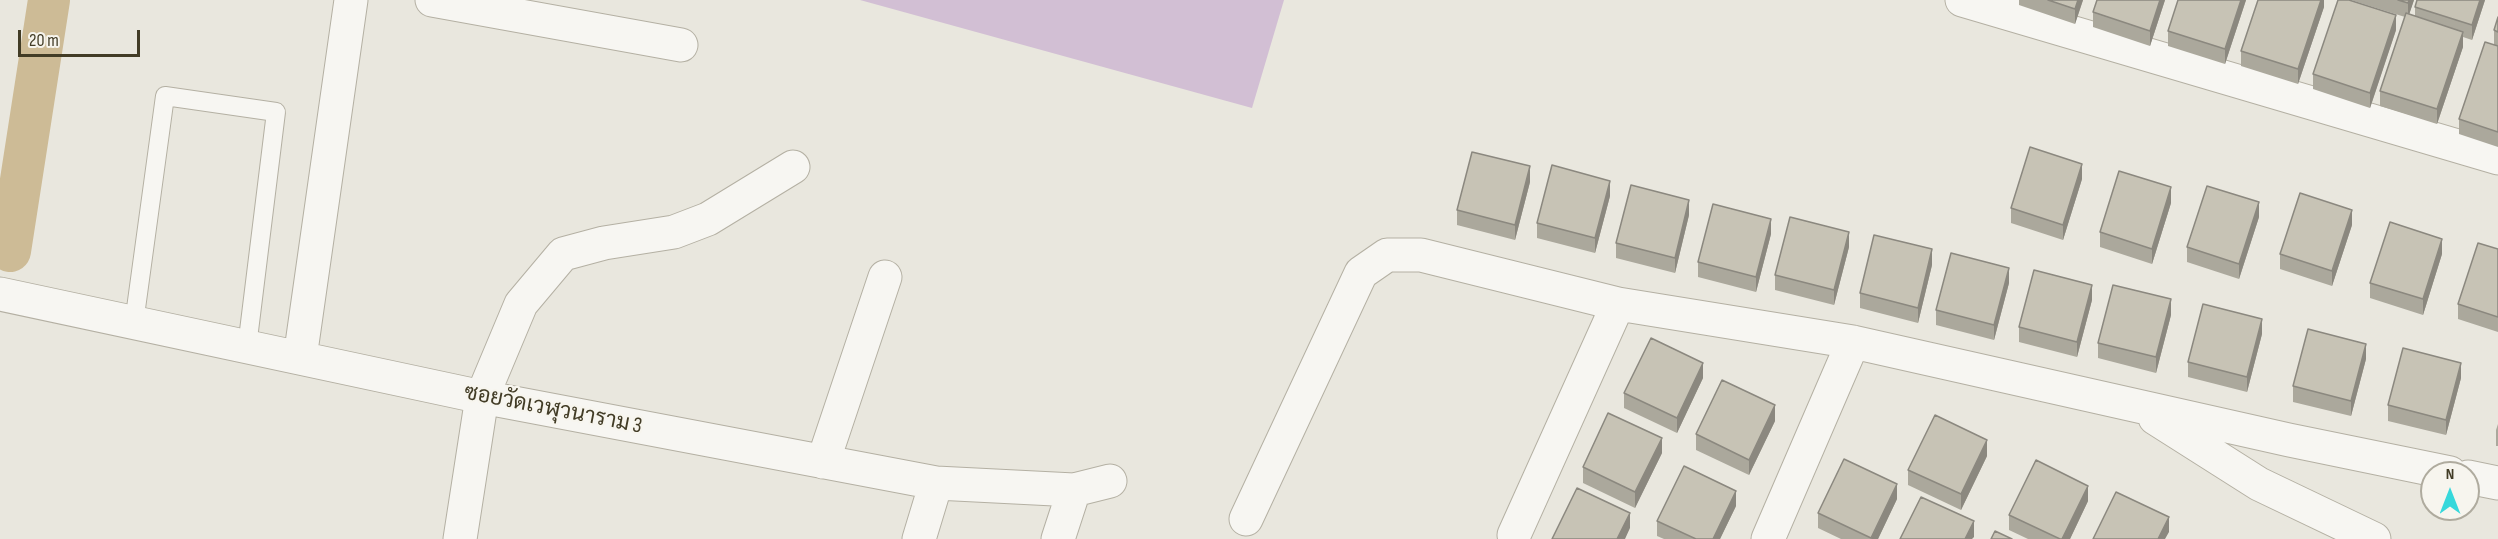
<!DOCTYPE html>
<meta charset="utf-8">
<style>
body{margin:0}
#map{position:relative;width:2498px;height:539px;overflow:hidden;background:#e9e7de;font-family:"Sofia Sans Condensed",sans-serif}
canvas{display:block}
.north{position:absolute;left:2420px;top:461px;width:60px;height:60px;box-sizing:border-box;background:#f7f5ee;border:2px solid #afab9e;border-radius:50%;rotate:0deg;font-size:16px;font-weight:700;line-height:24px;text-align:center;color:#423c26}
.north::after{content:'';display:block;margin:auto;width:21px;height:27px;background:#37d8db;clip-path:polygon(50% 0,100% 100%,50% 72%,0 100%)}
.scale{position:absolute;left:18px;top:30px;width:122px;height:27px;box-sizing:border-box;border:3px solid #423c26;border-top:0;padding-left:8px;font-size:18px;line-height:21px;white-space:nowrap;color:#423c26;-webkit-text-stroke:4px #f7f5ee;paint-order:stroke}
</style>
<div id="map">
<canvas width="2498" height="539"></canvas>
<div class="north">N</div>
<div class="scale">20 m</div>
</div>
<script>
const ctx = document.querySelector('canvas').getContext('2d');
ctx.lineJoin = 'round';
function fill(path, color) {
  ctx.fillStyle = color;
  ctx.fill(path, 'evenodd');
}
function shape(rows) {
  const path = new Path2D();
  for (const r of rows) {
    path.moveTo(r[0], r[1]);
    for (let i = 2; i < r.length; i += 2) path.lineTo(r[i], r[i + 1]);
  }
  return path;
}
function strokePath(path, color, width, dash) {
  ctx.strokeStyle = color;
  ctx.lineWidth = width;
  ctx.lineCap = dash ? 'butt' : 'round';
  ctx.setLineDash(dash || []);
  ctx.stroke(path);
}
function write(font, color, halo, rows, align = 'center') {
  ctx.font = font + ' "Sofia Sans Condensed",Sarabun,sans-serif';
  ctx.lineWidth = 4.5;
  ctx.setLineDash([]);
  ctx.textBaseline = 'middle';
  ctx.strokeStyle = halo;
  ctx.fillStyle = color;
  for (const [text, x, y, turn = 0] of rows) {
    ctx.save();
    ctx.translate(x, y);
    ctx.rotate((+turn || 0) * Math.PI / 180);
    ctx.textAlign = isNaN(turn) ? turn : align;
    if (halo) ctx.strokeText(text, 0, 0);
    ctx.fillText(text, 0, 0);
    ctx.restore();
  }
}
fill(shape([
 [860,0,1284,0,1252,108]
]), '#d2bfd4');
strokePath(shape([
 [10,251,49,0]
]), '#cdbb96', 42);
const service = shape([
 [134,323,165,96,276,112,247,347]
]);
const minor = shape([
 [432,0,681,45],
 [1962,0,2498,158],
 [0,294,482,397,936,483,1074,490,1110,481],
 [300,358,351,0],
 [2155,418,2259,484,2374,539],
 [823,462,885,277],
 [2468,477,2498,483],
 [1246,519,1361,273,1387,255,1421,255,1618,304,1853,342,2289,440,2450,473],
 [1514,535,1618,304],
 [460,539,482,397,521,304,563,254,604,243,674,232,708,219,793,167],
 [919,539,936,483],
 [1058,539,1074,490],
 [1768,539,1853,342]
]);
strokePath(service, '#b4b0a3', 20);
strokePath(minor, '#b4b0a3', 35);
strokePath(service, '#f7f6f2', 18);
strokePath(minor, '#f7f6f2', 33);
fill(shape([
 [2019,0,2083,0,2075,24,2019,5],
 [2165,0,2150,46,2093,27,2093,12],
 [2178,0,2246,0,2225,64,2168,46,2168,31],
 [2324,0,2324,7,2298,84,2241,66,2241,51],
 [2351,0,2414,0,2409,14,2415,16,2415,7,2417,0,2485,0,2472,40,2463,37,2463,47,2437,124,2380,106,2380,91,2405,17],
 [2498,17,2498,147,2459,134,2459,119,2494,45,2494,30],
 [2396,30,2370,108,2313,89,2313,74],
 [2082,179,2063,240,2011,223,2011,208],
 [1530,182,1515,240,1457,225,1457,210],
 [1610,196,1595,253,1537,238,1537,223],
 [2171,203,2152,264,2100,247,2100,232],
 [1689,215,1675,273,1616,258,1616,243],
 [2259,217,2239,279,2187,262,2187,247],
 [2352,225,2332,286,2280,269,2280,254],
 [1771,234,1756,292,1698,277,1698,262],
 [1849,247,1834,305,1775,290,1775,275],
 [2498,249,2498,332,2458,319,2458,304],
 [2442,254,2423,315,2370,298,2370,283],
 [1932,265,1918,323,1860,308,1860,293],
 [2009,283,1994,340,1936,325,1936,310],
 [2092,300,2077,357,2019,342,2019,327],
 [2171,315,2156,373,2098,358,2098,343],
 [2262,334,2247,392,2188,377,2188,362],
 [2366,359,2351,416,2293,402,2293,386],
 [1703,378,1677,433,1624,408,1624,393],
 [2461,378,2446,435,2388,421,2388,405],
 [1775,421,1749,475,1696,450,1696,434],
 [2498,424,2498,446,2496,446,2496,430],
 [1662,453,1635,508,1583,483,1583,467],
 [1987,456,1961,510,1908,485,1908,470],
 [1897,499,1878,539,1841,539,1818,528,1818,513],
 [2088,501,2070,539,2028,539,2009,530,2009,515],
 [1736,506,1720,539,1664,539,1657,536,1657,521]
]), '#aba89c');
fill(shape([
 [2078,0,2083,0,2075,24,2075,9],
 [2160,0,2165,0,2150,46,2150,31],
 [2241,0,2246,0,2225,64,2225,49],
 [2321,0,2324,0,2324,7,2298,84,2298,69],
 [2409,0,2414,0,2408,18,2408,3],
 [2480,0,2485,0,2472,40,2472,25],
 [2396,15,2396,30,2370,108,2370,93],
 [2463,32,2463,47,2437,124,2437,109],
 [2082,164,2082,179,2063,240,2063,225],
 [1530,166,1530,182,1515,240,1515,225],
 [1610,181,1610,196,1595,253,1595,238],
 [2171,187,2171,203,2152,264,2152,249],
 [1689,200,1689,215,1675,273,1675,258],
 [2259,202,2259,217,2239,279,2239,264],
 [2352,210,2352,225,2332,286,2332,271],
 [1771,219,1771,234,1756,292,1756,277],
 [1849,232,1849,247,1834,305,1834,290],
 [2442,239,2442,254,2423,315,2423,299],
 [1932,249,1932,265,1918,323,1918,308],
 [2009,268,2009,283,1994,340,1994,325],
 [2092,285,2092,300,2077,357,2077,342],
 [2171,299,2171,315,2156,373,2156,357],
 [2262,319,2262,334,2247,392,2247,377],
 [2366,344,2366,359,2351,416,2351,401],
 [1703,363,1703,378,1677,433,1677,418],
 [2461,363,2461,378,2446,435,2446,420],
 [1775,405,1775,421,1749,475,1749,460],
 [1662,438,1662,453,1635,508,1635,492],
 [1987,440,1987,456,1961,510,1961,494],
 [1897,484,1897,499,1878,539,1871,539],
 [2088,486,2088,501,2070,539,2062,539],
 [1736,491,1736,506,1720,539,1713,539],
 [1630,513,1630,528,1625,539,1617,539],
 [2169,517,2169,532,2165,539,2158,539],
 [1974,521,1974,537,1972,539,1965,539]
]), '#8b887f');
const building = shape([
 [2048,0,2078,0,2075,9,2048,0],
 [2097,0,2160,0,2150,31,2093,12,2097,0],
 [2178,0,2241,0,2225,49,2168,31,2178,0],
 [2258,0,2321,0,2298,69,2241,51,2258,0],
 [2338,0,2349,0,2396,15,2370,93,2313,74,2338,0],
 [2398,0,2409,0,2408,3,2398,0],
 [2417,0,2480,0,2472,25,2415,7,2417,0],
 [2406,13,2463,32,2437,109,2380,91,2406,13],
 [2498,17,2498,32,2494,30,2498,17],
 [2485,42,2498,46,2498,132,2459,119,2485,42],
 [2030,147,2082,164,2063,225,2011,208,2030,147],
 [1472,152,1530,166,1515,225,1457,210,1472,152],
 [1552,165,1610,181,1595,238,1537,223,1552,165],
 [2119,171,2171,187,2152,249,2100,232,2119,171],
 [1631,185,1689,200,1675,258,1616,243,1631,185],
 [2207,186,2259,202,2239,264,2187,247,2207,186],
 [2300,193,2352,210,2332,271,2280,254,2300,193],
 [1713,204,1771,219,1756,277,1698,262,1713,204],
 [1790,217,1849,232,1834,290,1775,275,1790,217],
 [2390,222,2442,239,2423,299,2370,283,2390,222],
 [1874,235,1932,249,1918,308,1860,293,1874,235],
 [2478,243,2498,249,2498,317,2458,304,2478,243],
 [1951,253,2009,268,1994,325,1936,310,1951,253],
 [2034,270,2092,285,2077,342,2019,327,2034,270],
 [2113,285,2171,299,2156,357,2098,343,2113,285],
 [2203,304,2262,319,2247,377,2188,362,2203,304],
 [2308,329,2366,344,2351,401,2293,386,2308,329],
 [1651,338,1703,363,1677,418,1624,393,1651,338],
 [2403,348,2461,363,2446,420,2388,405,2403,348],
 [1722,380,1775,405,1749,460,1696,434,1722,380],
 [1608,413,1662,438,1635,492,1583,467,1608,413],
 [1935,415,1987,440,1961,494,1908,470,1935,415],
 [1844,459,1897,484,1871,538,1818,513,1844,459],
 [2036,460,2088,486,2062,539,2060,539,2009,515,2036,460],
 [1684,466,1736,491,1713,539,1696,539,1657,521,1684,466],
 [1577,488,1630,513,1617,539,1552,539,1577,488],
 [2116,492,2169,517,2158,539,2093,539,2116,492],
 [1921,497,1974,521,1965,539,1900,539,1921,497],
 [1995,531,2012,539,1991,539,1995,531]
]);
fill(building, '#c7c3b5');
strokePath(building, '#8b887f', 1.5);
write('22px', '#423c26', '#f7f5ee', [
 ["ซอยวัดเวฬุวนาราม 3",553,410,11]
]);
</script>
